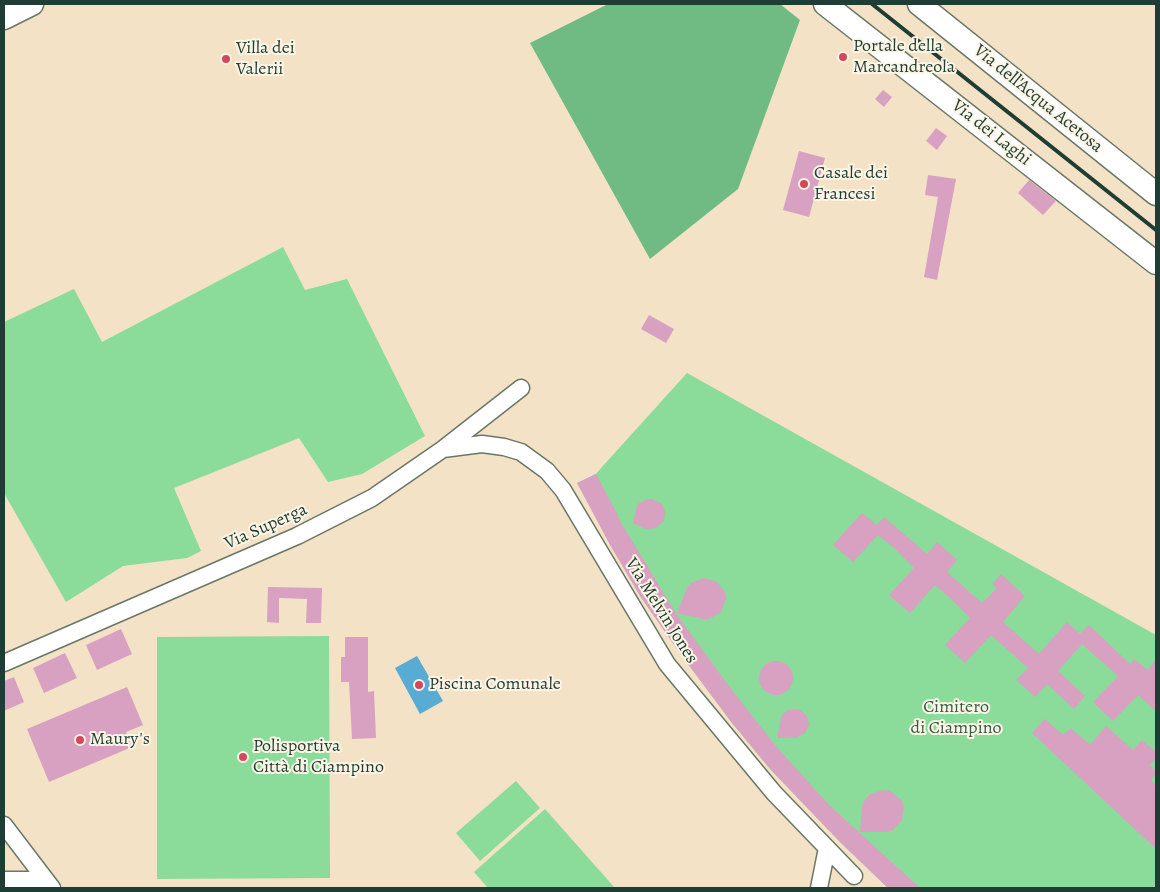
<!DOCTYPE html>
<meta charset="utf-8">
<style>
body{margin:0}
#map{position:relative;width:1160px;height:892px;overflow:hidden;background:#f3e2c5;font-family:Alegreya,serif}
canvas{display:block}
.frame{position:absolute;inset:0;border:5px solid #1f3d34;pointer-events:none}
</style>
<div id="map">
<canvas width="1160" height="892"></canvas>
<div class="frame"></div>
</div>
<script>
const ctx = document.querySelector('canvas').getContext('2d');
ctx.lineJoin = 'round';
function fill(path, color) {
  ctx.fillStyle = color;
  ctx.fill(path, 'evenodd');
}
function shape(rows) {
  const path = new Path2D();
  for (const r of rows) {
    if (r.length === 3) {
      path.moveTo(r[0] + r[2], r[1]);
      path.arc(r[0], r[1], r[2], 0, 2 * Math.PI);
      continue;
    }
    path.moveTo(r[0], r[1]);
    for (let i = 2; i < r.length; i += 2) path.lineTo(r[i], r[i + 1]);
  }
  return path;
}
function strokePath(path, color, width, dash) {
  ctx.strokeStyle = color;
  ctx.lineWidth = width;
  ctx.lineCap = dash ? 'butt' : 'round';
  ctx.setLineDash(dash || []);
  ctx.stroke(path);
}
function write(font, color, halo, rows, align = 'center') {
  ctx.font = font + ' Alegreya,serif';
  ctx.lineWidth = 4;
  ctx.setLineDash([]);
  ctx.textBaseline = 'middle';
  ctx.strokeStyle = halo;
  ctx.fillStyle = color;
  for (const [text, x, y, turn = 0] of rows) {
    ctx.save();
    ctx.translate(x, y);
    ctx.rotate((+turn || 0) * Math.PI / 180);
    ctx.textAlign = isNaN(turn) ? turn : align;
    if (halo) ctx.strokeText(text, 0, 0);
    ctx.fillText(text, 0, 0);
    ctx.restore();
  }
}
fill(shape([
 [283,247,305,290,347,279,425,436,362,474,328,482,299,438,174,488,201,551,187,558,123,566,66,602,4,493,4,322,74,289,102,342],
 [687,373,1156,635,1156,888,888,888,840,842,770,769,732,723,682,656,640,596,577,483,596,474,602,467],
 [329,636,330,878,157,879,157,637],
 [516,781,540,808,480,861,456,833],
 [545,809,615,888,488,888,474,872]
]), '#8bdb9b');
fill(shape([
 [608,4,780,4,800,20,738,189,650,259,530,43]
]), '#70bb83');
fill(shape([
 [417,656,443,701,420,714,395,668]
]), '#58abd3');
fill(shape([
 [883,90,892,97,884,107,875,99],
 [936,128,947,136,937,150,926,141],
 [799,151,825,158,809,217,783,210],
 [928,175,956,179,937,280,924,277,938,197,925,195],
 [1029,180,1056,201,1043,215,1018,193],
 [649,315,674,329,666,343,641,329],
 [596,474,619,517,617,516,677,615,728,685,775,745,829,805,920,888,888,888,840,842,770,769,732,723,682,656,640,596,610,545,577,483],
 [647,499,652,499,661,503,665,511,664,521,656,528,646,529,633,523,636,509,638,504],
 [862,513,877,525,884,517,927,554,937,542,957,560,947,572,982,603,997,588,992,584,1001,574,1025,596,1003,622,1039,654,1067,622,1080,634,1089,625,1130,664,1134,659,1148,670,1156,660,1156,711,1138,695,1113,721,1093,702,1118,676,1082,644,1058,671,1085,696,1074,709,1047,684,1035,697,1016,680,1028,668,991,635,965,663,945,645,970,618,949,597,935,585,910,613,889,595,914,568,893,547,878,535,853,562,833,545],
 [704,578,717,582,725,592,726,599,721,612,709,619,703,619,677,613,687,588,691,583],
 [268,587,322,588,321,623,306,623,307,599,279,598,279,623,267,622],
 [121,629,132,654,97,670,86,645],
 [345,637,368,637,368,692,374,691,376,738,352,739,349,682,341,682,341,657,345,657],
 [65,653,77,678,44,693,33,668],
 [776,678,17],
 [14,677,24,702,4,711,4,681],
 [127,687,143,725,126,732,132,747,49,782,27,729],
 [796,709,800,710,807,716,809,725,805,733,796,738,777,738,781,718,783,714,788,710],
 [1045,719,1063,735,1071,728,1090,745,1106,726,1133,750,1142,740,1156,752,1156,758,1150,765,1156,771,1156,774,1151,780,1156,786,1156,849,1032,733],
 [883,790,890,791,901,800,904,806,902,820,893,830,887,832,860,832,862,806,865,800,870,794]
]), '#d8a1c2');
const minor = shape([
 [443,449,482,444,504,447,521,452,547,471,563,490,667,664,774,793,854,876],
 [4,663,297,536,372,498,443,449,521,388],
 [4,825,52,888],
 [4,880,45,880],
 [819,888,827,848]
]);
const secondary = shape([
 [825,4,1156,263],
 [919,4,1156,194],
 [4,18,32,4]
]);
strokePath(minor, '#697767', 19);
strokePath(secondary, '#697767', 25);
strokePath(minor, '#fff', 16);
strokePath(secondary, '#fff', 22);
strokePath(shape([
 [872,4,1156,230]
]), '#1f3d34', 4);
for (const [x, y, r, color] of [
 [843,57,5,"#d1495b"],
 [226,59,5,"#d1495b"],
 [804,184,5,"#d1495b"],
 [419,685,5,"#d1495b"],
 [80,740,5,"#d1495b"],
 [243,757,5,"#d1495b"]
]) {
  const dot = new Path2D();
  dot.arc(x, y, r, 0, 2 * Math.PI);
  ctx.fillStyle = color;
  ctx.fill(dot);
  strokePath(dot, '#fcf5e5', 2);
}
write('18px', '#1f3d34', '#fcf5e5', [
 ["Portale della",853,47],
 ["Marcandreola",853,68],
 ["Villa dei",236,49],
 ["Valerii",236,70],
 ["Casale dei",814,174],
 ["Francesi",814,195],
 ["Piscina Comunale",429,685],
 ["Maury's",90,740],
 ["Polisportiva",253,747],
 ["Città di Ciampino",253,768]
], 'left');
write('18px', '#1f3d34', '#fcf5e5', [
 ["Via dell'Acqua Acetosa",1038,99,39],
 ["Via dei Laghi",991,133,38],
 ["Via Superga",266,527,-24],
 ["Via Melvin Jones",661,611,58]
]);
write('18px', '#355d49', '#fcf5e5', [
 ["Cimitero",956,708],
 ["di Ciampino",956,729]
]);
</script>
